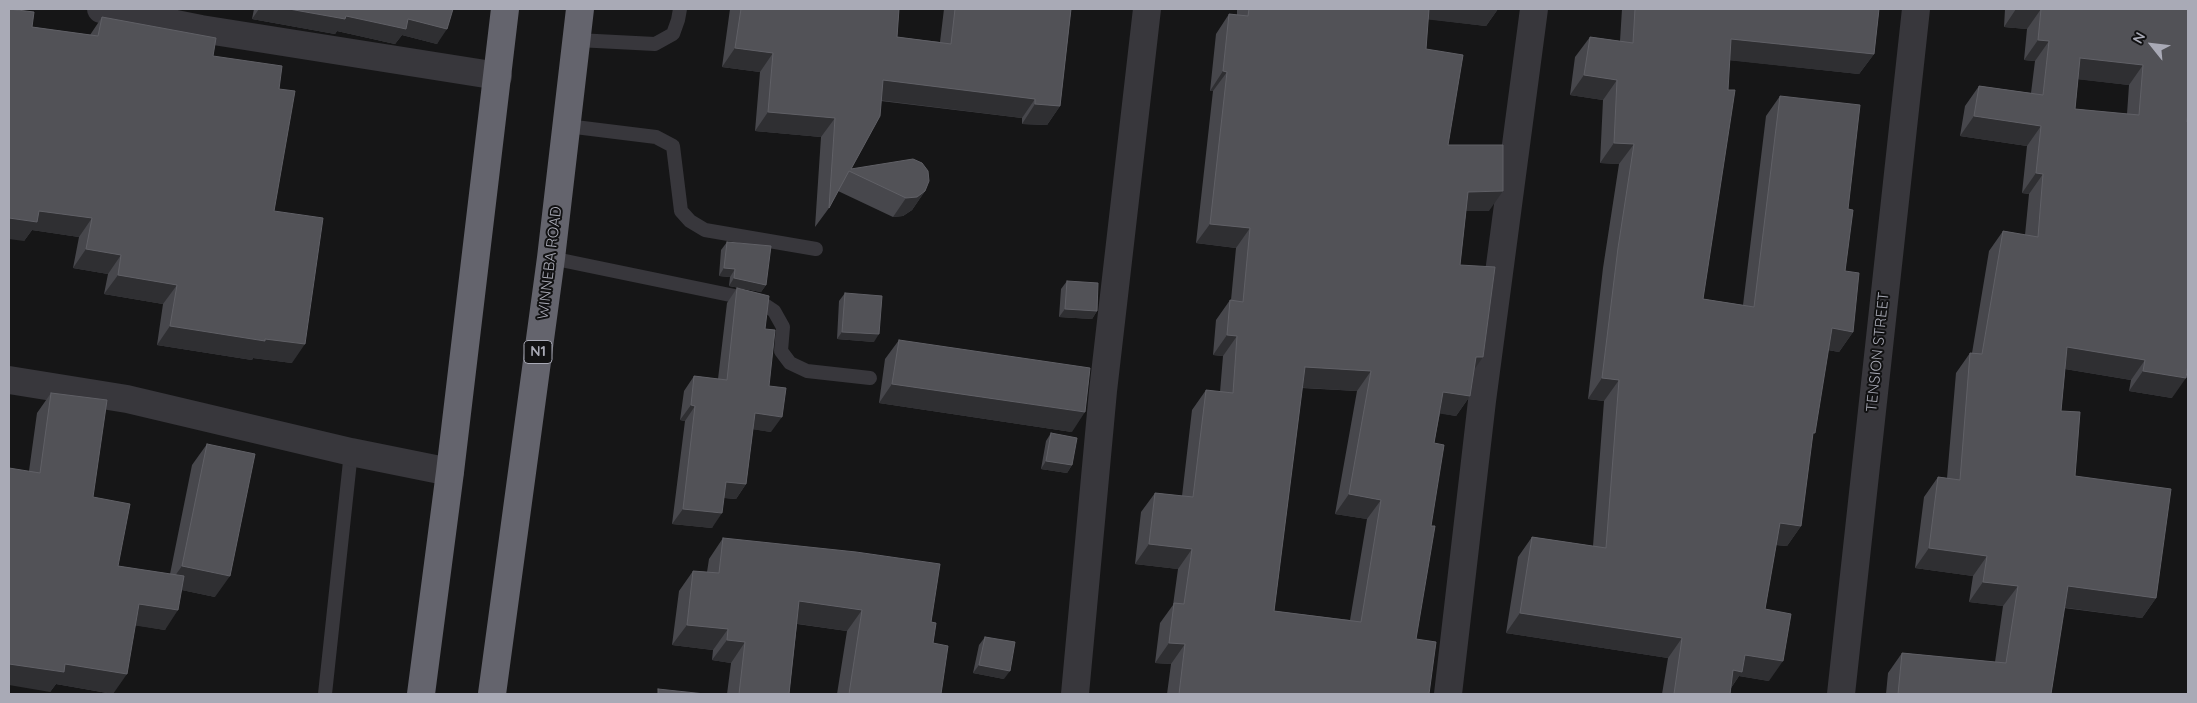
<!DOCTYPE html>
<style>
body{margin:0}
#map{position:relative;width:2197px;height:703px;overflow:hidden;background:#161617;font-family:Quicksand,sans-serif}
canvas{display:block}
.frame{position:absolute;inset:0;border:10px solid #a9aab6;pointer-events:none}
.north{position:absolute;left:2127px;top:20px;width:50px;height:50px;-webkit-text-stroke:4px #111112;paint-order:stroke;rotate:299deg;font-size:14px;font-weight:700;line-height:20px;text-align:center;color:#a9aab6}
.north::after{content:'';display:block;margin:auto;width:18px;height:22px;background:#a9aab6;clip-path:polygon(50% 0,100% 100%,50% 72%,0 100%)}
</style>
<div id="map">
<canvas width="2197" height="703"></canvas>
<div class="frame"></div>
<div class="north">N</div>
</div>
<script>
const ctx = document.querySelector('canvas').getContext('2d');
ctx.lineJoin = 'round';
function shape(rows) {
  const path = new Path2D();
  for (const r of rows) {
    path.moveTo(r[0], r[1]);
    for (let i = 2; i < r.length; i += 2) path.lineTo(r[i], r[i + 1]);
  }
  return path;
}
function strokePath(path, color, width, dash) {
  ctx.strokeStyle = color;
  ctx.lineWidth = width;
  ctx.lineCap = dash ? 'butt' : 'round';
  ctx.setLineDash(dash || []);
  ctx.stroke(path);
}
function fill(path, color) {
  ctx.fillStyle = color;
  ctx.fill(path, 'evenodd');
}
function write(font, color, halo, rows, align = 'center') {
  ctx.font = font + ' Quicksand,sans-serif';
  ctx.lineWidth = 4;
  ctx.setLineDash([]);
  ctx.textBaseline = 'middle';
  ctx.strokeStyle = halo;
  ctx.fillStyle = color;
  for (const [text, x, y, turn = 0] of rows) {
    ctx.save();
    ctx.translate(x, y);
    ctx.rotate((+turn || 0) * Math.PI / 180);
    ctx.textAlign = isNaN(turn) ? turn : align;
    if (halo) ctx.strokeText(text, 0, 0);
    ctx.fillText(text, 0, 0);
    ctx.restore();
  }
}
strokePath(shape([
 [577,40,655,44,673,34,678,20,680,9],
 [567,126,656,137,673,146,681,211,690,221,705,230,816,249],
 [551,258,759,301,774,311,783,327,781,351,790,363,807,371,870,378],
 [325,694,351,452]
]), '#38373c', 14);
strokePath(shape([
 [101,9,201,29,498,76],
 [9,380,127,399,351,452,450,472],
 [1075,694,1103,391,1147,9],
 [1448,694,1482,401,1534,9],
 [1841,694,1916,9]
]), '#38373c', 28);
strokePath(shape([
 [421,694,450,472,505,9],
 [492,694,551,258,580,9]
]), '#64646d', 28);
fill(shape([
 [254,9,453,9,437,44,402,35,395,44,337,31,335,34,252,19],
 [730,9,899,9,897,37,940,42,944,9,1071,9,1060,106,1047,125,1022,124,1022,118,881,101,851,169,925,191,912,210,903,216,893,217,838,191,829,208,815,227,821,137,755,131,760,72,722,67],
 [1237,9,1498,9,1486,26,1428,19,1426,49,1448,145,1489,211,1466,211,1460,265,1474,371,1470,396,1456,416,1440,413,1434,443,1431,526,1416,639,1429,694,1167,694,1171,664,1155,663,1160,623,1173,605,1178,569,1135,564,1141,512,1155,493,1182,496,1192,410,1206,390,1220,392,1223,356,1213,355,1216,320,1230,300,1231,300,1236,248,1196,243,1213,91,1210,91,1216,34,1229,14,1237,15],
 [1302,388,1357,391,1335,514,1367,519,1350,620,1274,611],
 [1622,9,1879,9,1874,54,1859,74,1730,60,1703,299,1743,305,1766,116,1780,96,1848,209,1845,271,1853,332,1839,352,1828,350,1812,437,1801,526,1787,546,1776,545,1765,609,1769,681,1739,676,1731,688,1730,694,1662,694,1668,658,1506,633,1518,557,1532,537,1593,546,1604,401,1588,399,1603,268,1619,164,1600,163,1603,100,1570,95,1575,57,1590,37,1620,41],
 [2005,9,2188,9,2172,398,2129,391,2131,380,2065,369,2061,411,2075,476,2156,598,2142,618,2064,608,2051,694,1886,694,1888,673,1902,653,1995,662,2003,606,1969,602,1973,576,1915,568,1924,497,1938,477,1947,478,1956,373,1970,353,1972,353,1989,251,2003,231,2025,235,2029,194,2022,193,2027,146,1960,136,1965,106,1979,86,2031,93,2035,61,2024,60,2027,29,2004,27],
 [2078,79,2129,85,2127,114,2075,109],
 [102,17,213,56,279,89,274,211,292,363,253,358,252,360,157,345,163,304,104,294,108,274,73,268,79,237,32,230,24,241,32,27,90,35],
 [727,242,766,285,761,292,729,286,730,277,719,276,721,250],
 [1067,281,1097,311,1092,319,1059,317,1061,289],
 [737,288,765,329,771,432,753,429,746,484,736,499,724,498,712,528,672,524,685,421,680,420,684,391,694,376,718,379,727,303],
 [845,293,874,342,837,339,839,301],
 [899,340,1072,432,879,403,885,359],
 [51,393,93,497,118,566,170,574,192,465,207,444,215,597,182,590,165,630,135,625,113,694,56,684,50,692,29,471,37,413],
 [1051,433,1072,465,1067,473,1041,469,1046,441],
 [723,538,931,622,933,643,941,694,837,694,847,631,797,624,789,694,727,694,731,663,712,660,713,650,672,645,679,591,693,571,707,572,709,559],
 [985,637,1004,679,973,673,979,645]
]), '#47474c');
fill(shape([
 [259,9,289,9,346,16,408,19,447,29,437,44,402,35,395,44,337,31,335,34,252,19],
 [1422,9,1498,9,1486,26,1415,18],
 [2016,9,2041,9,2027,29,2004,27],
 [1731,39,1874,54,1859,74,1717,59],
 [2038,40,2049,41,2035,61,2024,60],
 [735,48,773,53,760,72,722,67],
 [2080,58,2143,65,2129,85,2066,78],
 [1223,71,1227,72,1213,91,1210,91],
 [1584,75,1617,80,1603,100,1570,95],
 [883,80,1035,99,1022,118,870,99],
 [1035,104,1060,106,1047,125,1022,124],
 [768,112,835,118,821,137,755,131],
 [1974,116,2041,126,2027,146,1960,136],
 [1614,143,1634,144,1619,164,1600,163],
 [2036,173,2043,174,2029,194,2022,193],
 [925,191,912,210,903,216,893,217,906,198],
 [1503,191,1489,211,1454,211,1468,192],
 [39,211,92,218,79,237,32,230,24,241,9,239,9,218],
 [1210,224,1250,228,1236,248,1196,243],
 [86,249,121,255,108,274,73,268],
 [724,268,735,269,730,277,719,276],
 [118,275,177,285,163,304,104,294],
 [734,278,766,285,761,292,729,286],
 [1065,309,1097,311,1092,319,1059,317],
 [170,326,265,339,305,344,292,363,253,358,252,360,157,345],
 [1832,328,1853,332,1839,352,1818,348],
 [842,332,879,334,874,342,837,339],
 [1227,335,1237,336,1223,356,1213,355],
 [2067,347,2145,360,2131,380,2053,367],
 [1476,357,1483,357,1469,377],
 [1305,367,1371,371,1357,391,1291,387],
 [2143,371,2186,378,2172,398,2129,391],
 [1602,378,1619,380,1604,401,1588,399],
 [892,384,1085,412,1072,432,879,403],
 [1443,392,1470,396,1456,416,1429,412],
 [691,405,695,406,685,421,680,420],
 [755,413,782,417,771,432,744,428],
 [1046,461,1072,465,1067,473,1041,469],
 [726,482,746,484,736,499,715,497],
 [1349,494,1381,500,1367,519,1335,514],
 [683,509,722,513,712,528,672,524],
 [1780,523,1801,526,1787,546,1765,544],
 [1149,544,1192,549,1178,569,1135,564],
 [1929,548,1987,556,1973,576,1915,568],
 [182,566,230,576,215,597,167,587],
 [1983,582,2018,586,2003,606,1969,602],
 [2068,586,2156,598,2142,618,2053,606],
 [799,601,862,610,847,631,785,622],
 [139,604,178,610,165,630,125,624],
 [1520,613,1682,638,1668,658,1506,633],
 [687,625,728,629,713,650,672,645],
 [727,640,745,642,731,663,712,660],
 [1169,643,1185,644,1171,664,1155,663],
 [1745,655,1783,661,1769,681,1739,676,1728,692,1719,691],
 [9,664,65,664,127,674,113,694,56,684,50,692,9,685],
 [979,665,1010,671,1004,679,973,673]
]), '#2f2f32');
const building = shape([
 [9,9,34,12,32,27,98,36,102,17,216,38,213,56,282,66,279,89,295,91,274,211,323,218,305,344,265,339,265,341,170,326,177,285,118,275,121,255,86,249,92,218,39,211,37,222,9,218,9,9],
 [289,9,453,9,447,29,408,19,406,29,346,16,345,19,289,9],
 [741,9,899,9,897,37,951,44,955,9,1071,9,1060,106,1035,104,1035,99,883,80,880,116,851,169,913,159,922,163,928,171,929,181,925,191,917,197,906,198,849,171,829,208,835,118,768,112,773,53,735,48,741,9],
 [1249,9,1429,9,1426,49,1463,55,1448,145,1503,145,1503,191,1468,192,1460,265,1495,267,1483,357,1476,357,1470,396,1443,392,1434,443,1444,445,1431,526,1435,526,1416,639,1436,642,1429,694,1179,694,1185,644,1169,643,1174,603,1184,604,1192,549,1149,544,1155,493,1193,497,1206,390,1233,393,1237,336,1227,335,1230,300,1243,302,1250,228,1210,224,1227,72,1223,71,1229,14,1248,16,1249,9],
 [1305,367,1371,371,1349,494,1381,500,1361,622,1274,611,1305,367],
 [1635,9,1879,9,1874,54,1731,39,1728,90,1735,90,1703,299,1754,307,1780,96,1860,105,1848,209,1853,210,1845,271,1859,273,1853,332,1832,328,1815,433,1813,433,1801,526,1780,523,1765,609,1791,614,1783,661,1745,655,1742,672,1733,670,1730,694,1674,694,1682,638,1520,613,1532,537,1606,548,1619,380,1602,378,1618,248,1634,144,1614,143,1617,80,1584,75,1590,37,1633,43,1635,9],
 [2036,9,2188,9,2188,111,2187,122,2188,122,2188,364,2186,378,2143,371,2145,360,2067,347,2061,411,2080,412,2075,476,2171,489,2156,598,2068,586,2051,694,1898,694,1902,653,2006,663,2018,586,1983,582,1987,556,1929,548,1938,477,1960,480,1970,353,1982,354,2003,231,2038,237,2043,174,2036,173,2041,126,1974,116,1979,86,2043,95,2049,41,2038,40,2041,9,2036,9],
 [2080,58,2143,65,2139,115,2075,109,2080,58],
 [727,242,771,246,766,285,734,278,735,269,724,268,727,242],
 [1067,281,1098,283,1097,311,1065,309,1067,281],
 [737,288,769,296,765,329,775,330,769,386,786,388,782,417,755,413,746,484,726,482,722,513,683,509,695,406,691,405,694,376,727,380,737,288],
 [845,293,882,296,879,334,842,332,845,293],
 [899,340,1090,368,1085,412,892,384,899,340],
 [51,393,107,400,93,497,130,504,118,566,184,576,178,610,139,604,127,674,65,664,64,672,9,664,9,468,40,473,51,393],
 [1051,433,1077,438,1072,465,1046,461,1051,433],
 [207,444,255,454,230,576,182,566,207,444],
 [723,538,856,552,940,564,931,622,936,623,933,643,948,646,941,694,849,694,862,610,799,601,789,694,739,694,745,642,727,640,728,629,687,625,693,571,719,573,723,538],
 [985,637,1015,642,1010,671,979,665,985,637],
 [658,689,705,694,658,694,658,689]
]);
fill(building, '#525257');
strokePath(building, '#606066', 1);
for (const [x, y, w] of [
 [538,352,28]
]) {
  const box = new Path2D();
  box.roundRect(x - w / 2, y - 11.5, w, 23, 4);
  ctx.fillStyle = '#111112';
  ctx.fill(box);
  strokePath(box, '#a9aab6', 1);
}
write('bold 14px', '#a9aab6', null, [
 ["N1",538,352]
]);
write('15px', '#a9aab6', '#111112', [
 ["WINNEBA ROAD",550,263,-83],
 ["TENSION STREET",1878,352,-84]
]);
</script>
